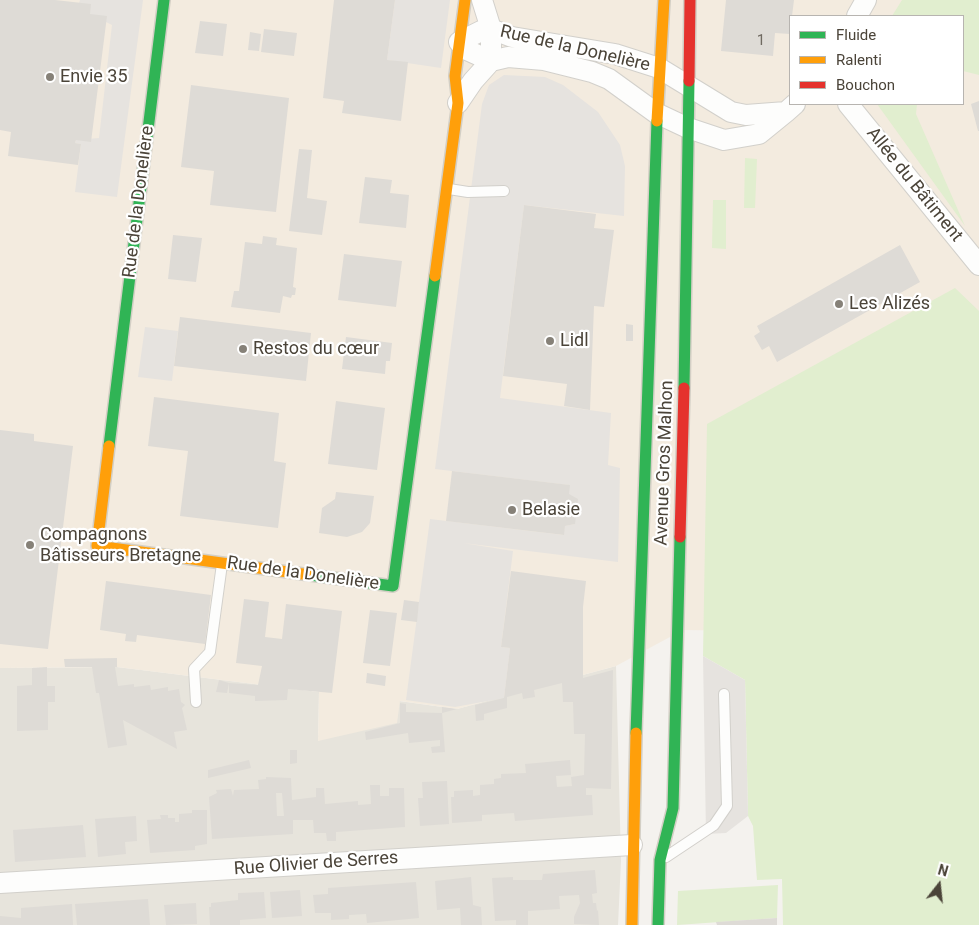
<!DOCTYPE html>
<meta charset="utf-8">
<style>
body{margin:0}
#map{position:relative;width:979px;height:925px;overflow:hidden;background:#f4f2ee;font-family:Roboto,sans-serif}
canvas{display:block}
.legend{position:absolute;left:789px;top:15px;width:175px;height:90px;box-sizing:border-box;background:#fff;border:1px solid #b7b4b0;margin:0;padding:6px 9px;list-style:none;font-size:15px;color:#4b4439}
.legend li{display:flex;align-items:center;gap:10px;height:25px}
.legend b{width:25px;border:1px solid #b7b4b0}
.north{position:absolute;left:914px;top:860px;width:50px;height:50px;-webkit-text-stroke:4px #fff;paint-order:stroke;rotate:16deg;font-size:14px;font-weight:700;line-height:20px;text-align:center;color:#4b4439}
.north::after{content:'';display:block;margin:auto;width:18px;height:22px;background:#4b4439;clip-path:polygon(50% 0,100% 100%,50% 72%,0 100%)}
</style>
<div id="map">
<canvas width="979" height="925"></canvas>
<ul class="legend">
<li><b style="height:6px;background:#30b455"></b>Fluide</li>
<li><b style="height:6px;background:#ff9f0a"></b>Ralenti</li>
<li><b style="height:6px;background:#e5322d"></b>Bouchon</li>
</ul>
<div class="north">N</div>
</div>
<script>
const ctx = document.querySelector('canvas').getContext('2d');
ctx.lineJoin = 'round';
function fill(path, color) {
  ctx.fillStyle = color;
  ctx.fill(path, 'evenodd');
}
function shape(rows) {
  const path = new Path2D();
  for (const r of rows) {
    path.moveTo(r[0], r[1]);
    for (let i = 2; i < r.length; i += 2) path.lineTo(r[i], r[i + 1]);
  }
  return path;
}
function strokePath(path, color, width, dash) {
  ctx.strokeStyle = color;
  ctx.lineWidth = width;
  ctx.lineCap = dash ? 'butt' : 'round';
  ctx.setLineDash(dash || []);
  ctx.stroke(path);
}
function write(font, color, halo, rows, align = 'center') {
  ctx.font = font + ' Roboto,sans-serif';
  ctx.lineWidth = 4.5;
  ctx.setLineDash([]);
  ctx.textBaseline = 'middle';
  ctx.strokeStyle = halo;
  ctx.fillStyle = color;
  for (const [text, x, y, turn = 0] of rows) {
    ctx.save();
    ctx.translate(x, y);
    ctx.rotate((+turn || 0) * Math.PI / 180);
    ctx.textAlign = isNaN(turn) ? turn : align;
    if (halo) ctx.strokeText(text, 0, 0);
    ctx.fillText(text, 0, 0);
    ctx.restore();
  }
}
fill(shape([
 [616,666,621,861,618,925,0,925,0,668,117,667,319,692,318,741,399,701,457,709]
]), '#e7e4dc');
fill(shape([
 [0,0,979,0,979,634,683,630,616,666,457,709,400,701,397,723,318,741,319,692,117,667,0,668],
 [790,16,963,16,963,104,790,104]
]), '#f3ebdf');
fill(shape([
 [902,0,979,0,979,75,963,71,963,16,892,16],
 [877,104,917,104,916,114,965,226],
 [745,158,757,159,755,208,744,208],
 [713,200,726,200,726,249,712,248],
 [955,288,979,311,979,925,783,925,782,879,757,880,753,826,748,816,745,680,703,656,707,424],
 [778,885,777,918,677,925,678,891]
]), '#e1eecf');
fill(shape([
 [80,0,143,0,117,197,75,192,81,144,75,143,76,140,99,138,112,25,90,14,79,3],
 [395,0,450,0,441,68,387,60],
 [504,75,545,77,563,85,598,112,620,145,625,166,624,216,524,205,500,398,611,413,608,465,620,468,618,562,463,543,513,551,501,647,510,648,504,698,455,707,406,700,430,519,563,535,565,526,575,524,569,494,569,485,435,469,482,104,489,85],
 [145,327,178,331,172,381,138,377],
 [703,656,745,680,748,816,726,833,706,834]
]), '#e6e3df');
fill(shape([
 [0,0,55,0,91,4,90,14,107,16,91,142,76,140,75,143,81,144,78,165,8,156,11,132,0,130],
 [334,0,395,0,387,60,408,62,401,121,342,113,344,101,323,98],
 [726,0,794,0,792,16,790,16,790,34,775,33,773,56,721,51],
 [200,21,227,24,223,56,195,53],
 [264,29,297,33,294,56,261,52],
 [250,32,261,34,259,51,248,50],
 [191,85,289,98,276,212,210,205,214,171,181,167],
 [979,101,979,131,978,131,971,104],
 [299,149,312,150,307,198,327,201,322,235,289,231],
 [365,177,392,180,390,193,409,195,406,228,359,223],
 [524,205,596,214,594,228,614,230,604,307,594,306,590,410,564,406,567,384,503,376],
 [173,235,202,238,196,282,168,279],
 [263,236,277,238,276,245,297,248,293,287,296,288,295,295,292,295,291,298,283,296,280,313,231,307,234,291,239,291,245,242,262,244],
 [900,245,920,282,777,362,769,346,762,350,754,336,760,332,757,326],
 [344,254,402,261,396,307,338,300],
 [180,317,311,333,306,381,174,366],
 [626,324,633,325,633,341,626,341],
 [346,337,392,343,390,361,386,361,385,374,342,369],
 [154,397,279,413,274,461,286,463,278,528,180,516,188,451,148,446],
 [336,401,385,408,377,470,328,464],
 [0,430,34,434,34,441,73,446,48,649,0,644],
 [452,471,570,485,569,494,578,499,575,524,565,526,564,535,446,521],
 [336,492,374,496,370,523,362,532,347,537,319,533,322,508,335,499],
 [511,571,586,581,583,607,583,678,613,670,611,789,586,788,586,795,592,795,593,815,515,821,514,813,482,815,482,821,452,823,451,797,454,797,454,791,473,790,473,796,480,795,480,785,494,784,494,779,501,778,501,774,526,773,525,764,570,760,571,775,556,776,557,787,572,786,571,777,584,775,585,734,574,734,573,702,563,702,562,683,534,690,535,697,523,699,522,693,507,697,507,708,484,714,484,720,476,721,475,705,504,698,510,648,501,647],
 [106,581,211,595,205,644,137,635,136,642,125,641,126,634,100,630],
 [244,599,269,602,265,637,282,639,286,604,342,611,332,693,288,689,287,700,255,701,255,696,229,693,229,683,258,685,262,666,236,663],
 [404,600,419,602,417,622,401,620],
 [370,610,397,613,390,666,363,663],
 [117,658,117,667,115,667,118,686,134,684,134,687,150,685,151,690,168,687,168,691,179,689,181,702,185,705,182,708,187,730,174,732,177,749,123,720,127,745,108,748,99,693,96,693,92,667,65,667,64,659],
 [47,667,47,686,55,686,55,702,48,702,48,730,17,731,17,686,32,685,32,668],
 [367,673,386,676,385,686,366,683],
 [219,680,229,683,227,693,216,692],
 [400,703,406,704,406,712,442,713,442,707,457,709,442,713,445,752,432,753,431,747,440,746,440,740,409,743,408,733,366,740,365,732,400,723],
 [290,750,297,750,297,763,290,764],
 [249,760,251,768,208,778,208,770],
 [266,777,291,778,292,800,316,797,316,788,324,788,325,804,358,801,358,805,371,804,370,785,380,785,380,796,389,796,389,788,404,788,405,827,336,832,336,841,327,841,326,833,314,833,313,820,293,820,293,834,212,839,209,797,217,793,216,790,231,789,233,796,234,790,259,789,258,780,266,779],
 [276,793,282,793,284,816,277,816],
 [447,781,449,824,420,826,418,798,423,798,422,782],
 [192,810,207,810,207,844,195,846,195,850,150,853,147,820,161,819,160,815,168,815,168,818,175,818,175,822,179,822,179,814,192,813],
 [136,816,137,841,125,842,126,854,98,857,95,819],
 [83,825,86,857,15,862,13,830],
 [595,870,597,893,592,894,593,903,596,903,597,911,598,910,599,925,574,924,574,917,580,903,579,895,559,896,560,909,528,911,528,925,516,925,516,920,495,921,492,878,513,877,513,880,542,880,543,874],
 [471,877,473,905,481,907,482,925,461,925,460,908,437,910,435,881],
 [416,882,419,918,367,923,366,914,349,915,349,919,331,920,331,913,315,913,313,895,328,894,328,888],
 [300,890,302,916,272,918,270,892],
 [264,892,266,918,240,920,240,925,210,925,209,907,211,907,211,903,238,900,238,893],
 [148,899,150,925,77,925,75,904],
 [196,903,197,924,166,925,164,905],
 [72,904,73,925,0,925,0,916,21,918,21,908],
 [777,918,777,925,717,925,716,922]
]), '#dedbd6');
const lane = shape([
 [449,189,468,192,504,191],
 [196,702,194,669,210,652,222,564],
 [666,857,714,825,727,806,724,694]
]);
const street = shape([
 [857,16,866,0],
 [458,103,473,81,491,61,491,29,482,0],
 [848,104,979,265],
 [786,112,746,115,731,112,659,68,615,54,512,37,491,29,481,31,459,42,469,51,491,61,508,57,544,60,592,72,609,79,656,113,688,128,724,140,759,134,786,112,795,104],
 [0,883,632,845]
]);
const fast = shape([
 [684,388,689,81],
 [109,446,164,0],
 [310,575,393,586,435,276],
 [636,733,657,121],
 [658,925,660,860,673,808,680,537]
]);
const slow = shape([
 [657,121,664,0],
 [435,276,458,103,455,76,465,0],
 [109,446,97,546,310,575],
 [632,925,636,733]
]);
const jam = shape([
 [689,81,690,0],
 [680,537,684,388]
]);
strokePath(lane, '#d2d0cb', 12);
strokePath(street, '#d2d0cb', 22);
strokePath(fast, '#d3cfc5', 14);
strokePath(slow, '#d3cfc5', 14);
strokePath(jam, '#d3cfc5', 14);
strokePath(lane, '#fdfdfc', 10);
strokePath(street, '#fdfdfc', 20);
strokePath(fast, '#30b455', 11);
strokePath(slow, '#ff9f0a', 11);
strokePath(jam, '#e5322d', 11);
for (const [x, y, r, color] of [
 [50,77,5,"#868178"],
 [839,304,5,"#868178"],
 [550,341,5,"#868178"],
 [243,349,5,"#868178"],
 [512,510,5,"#868178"],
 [30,545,5,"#868178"]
]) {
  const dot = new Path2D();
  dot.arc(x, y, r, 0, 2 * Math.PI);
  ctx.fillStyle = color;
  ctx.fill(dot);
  strokePath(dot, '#fff', 2);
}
write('15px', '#706a61', null, [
 ["1",761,41]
]);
write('18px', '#4b4439', '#fff', [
 ["Rue de la Donelière",575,49,13],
 ["Allée du Bâtiment",914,185,51],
 ["Rue de la Donelière",139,202,-83],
 ["Avenue Gros Malhon",665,463,-88],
 ["Rue de la Donelière",303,574,8],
 ["Rue Olivier de Serres",316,864,-4]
]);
write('18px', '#4b4439', '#fff', [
 ["Envie 35",60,77],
 ["Les Alizés",849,304],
 ["Lidl",560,341],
 ["Restos du cœur",253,349],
 ["Belasie",522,510],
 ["Compagnons",40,535],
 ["Bâtisseurs Bretagne",40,556]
], 'left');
</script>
